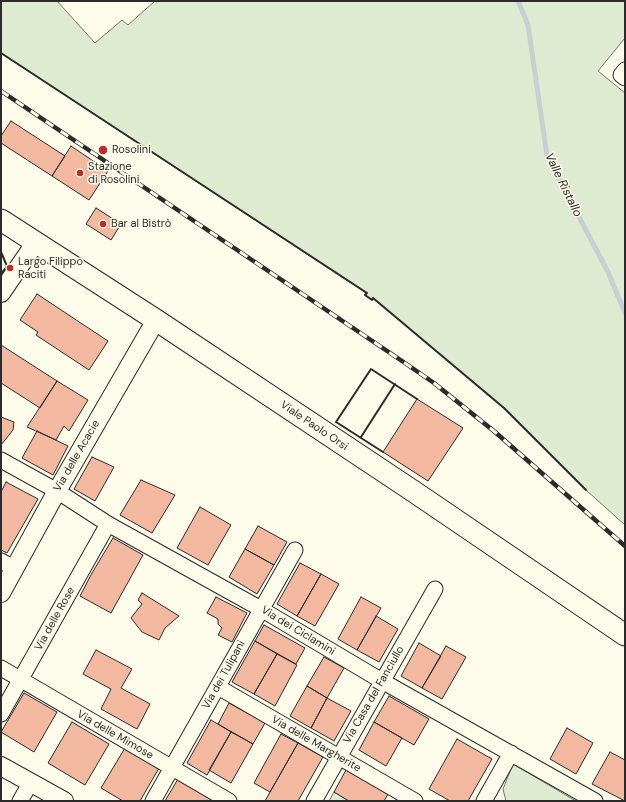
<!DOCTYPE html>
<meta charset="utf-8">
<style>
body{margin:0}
#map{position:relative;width:626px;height:802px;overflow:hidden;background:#fdfbea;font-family:"DM Sans",sans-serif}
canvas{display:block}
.frame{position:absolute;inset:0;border:2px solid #2b2b2b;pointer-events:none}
</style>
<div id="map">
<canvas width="626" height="802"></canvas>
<div class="frame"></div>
</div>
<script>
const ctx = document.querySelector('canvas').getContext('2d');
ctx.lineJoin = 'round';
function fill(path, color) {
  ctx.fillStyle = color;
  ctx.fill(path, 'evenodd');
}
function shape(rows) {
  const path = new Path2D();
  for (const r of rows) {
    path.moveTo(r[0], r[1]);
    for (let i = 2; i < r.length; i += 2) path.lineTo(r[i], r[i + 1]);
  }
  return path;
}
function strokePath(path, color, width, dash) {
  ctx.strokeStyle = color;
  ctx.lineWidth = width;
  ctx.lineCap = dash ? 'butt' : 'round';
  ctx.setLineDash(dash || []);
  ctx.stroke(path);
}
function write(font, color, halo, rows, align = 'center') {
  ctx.font = font + ' "DM Sans",sans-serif';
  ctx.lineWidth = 3;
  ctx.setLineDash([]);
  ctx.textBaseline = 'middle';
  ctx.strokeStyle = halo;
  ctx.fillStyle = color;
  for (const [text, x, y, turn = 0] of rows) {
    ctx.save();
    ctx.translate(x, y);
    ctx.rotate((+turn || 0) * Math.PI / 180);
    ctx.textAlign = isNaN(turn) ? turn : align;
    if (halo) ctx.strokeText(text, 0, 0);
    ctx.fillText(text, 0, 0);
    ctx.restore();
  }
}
const green = shape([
 [1,1,57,1,95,43,122,20,128,25,155,1,625,1,625,38,598,71,625,93,625,525,586,490,504,408,373,298,372,300,365,295,366,293,1,53,1,1],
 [513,764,576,801,506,801,503,789,513,764],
 [334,792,349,801,329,801,334,792]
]);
fill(green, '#deebd1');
strokePath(green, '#74746e', 1);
strokePath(shape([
 [518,1,528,25,547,156,608,272,625,313]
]), '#c7d0d0', 5);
const building = shape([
 [11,121,65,156,52,176,1,143,1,136,11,121],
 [71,146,108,171,89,200,52,176,71,146],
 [96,208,121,224,111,240,86,224,96,208],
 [37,294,108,341,89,370,36,335,38,332,20,320,37,294],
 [1,345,57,381,40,408,1,383,1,345],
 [57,381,88,400,69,431,64,426,56,440,27,427,57,381],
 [417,399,463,428,428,481,383,452,417,399],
 [1,417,14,422,13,430,1,445,1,417],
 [37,431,68,446,53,475,22,458,37,431],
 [92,457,114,467,95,501,74,489,92,457],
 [141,480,175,495,152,533,120,515,141,480],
 [6,482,38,499,7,553,1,550,1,492,6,482],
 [200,507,231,525,208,565,177,548,200,507],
 [258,526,287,542,274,565,245,549,258,526],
 [113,538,143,555,111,613,80,596,92,573,113,538],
 [245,549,274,565,257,594,229,577,245,549],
 [300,563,321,574,297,616,277,604,300,563],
 [321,574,339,584,315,626,297,616,321,574],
 [142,593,179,616,165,628,159,640,142,632,131,618,142,604,138,600,142,593],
 [216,597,247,613,232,642,218,635,222,628,218,624,218,619,207,613,216,597],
 [361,597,381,608,357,650,338,639,361,597],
 [376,616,398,629,379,662,357,650,376,616],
 [264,625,305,648,296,664,255,641,264,625],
 [255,641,277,654,254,694,232,682,255,641],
 [419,643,441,656,422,688,401,676,419,643],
 [446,646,466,657,442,699,422,688,446,646],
 [96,650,132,669,121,688,150,704,137,729,101,709,111,689,83,674,96,650],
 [277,654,297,665,275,706,254,694,277,654],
 [324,657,344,668,327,698,307,686,324,657],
 [307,686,327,698,311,728,290,716,307,686],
 [24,693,57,712,34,752,1,732,24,693],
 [389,696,429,719,414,745,374,722,389,696],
 [327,698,351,711,334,741,311,728,327,698],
 [229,703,265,723,253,744,218,724,229,703],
 [211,720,231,732,207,775,187,763,211,720],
 [72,722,109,744,85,785,48,763,72,722],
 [374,722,402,738,386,766,359,750,374,722],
 [567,728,593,743,576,774,550,759,567,728],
 [231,732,253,744,231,783,209,770,231,732],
 [281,734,298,743,270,792,254,783,281,734],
 [457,739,492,759,468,801,450,801,429,789,457,739],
 [298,743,323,757,298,801,265,801,298,743],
 [125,748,159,768,140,801,123,801,101,788,125,748],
 [610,752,625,760,625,801,592,784,610,752],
 [346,770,388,794,384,801,349,801,334,792,346,770],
 [178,779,215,801,165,801,178,779]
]);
fill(building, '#f2b8a0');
strokePath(building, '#2b2b2b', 1);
const minor = shape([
 [625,70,621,75,625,78],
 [1,460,57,491,108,524,261,609,382,681,595,801],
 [1,561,15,569],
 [1,668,229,801],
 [218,687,415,801],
 [1,714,108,524],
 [20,801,31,782],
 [153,801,295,550],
 [314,801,435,589],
 [484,801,511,753]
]);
const tertiary = shape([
 [1,293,36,242],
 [1,593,57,491,156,320],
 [1,766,64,801]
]);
const secondary = shape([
 [1,220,156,320,413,491,625,635]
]);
strokePath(minor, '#2b2b2b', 17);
strokePath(tertiary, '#2b2b2b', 20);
strokePath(secondary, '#2b2b2b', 23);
strokePath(minor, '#fdfbea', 15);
strokePath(tertiary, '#fdfbea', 18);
strokePath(secondary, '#fdfbea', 21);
const rail = shape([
 [1,91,402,361,434,383,495,432,625,546]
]);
strokePath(rail, '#2b2b2b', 4.5);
strokePath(rail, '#fdfbea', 3, [9]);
strokePath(shape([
 [1,53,367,293,365,295,372,300,373,298,504,408,586,490],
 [1,252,7,266,1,274],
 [361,437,395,384],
 [383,452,336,422,371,369,417,399]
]), '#2b2b2b', 2);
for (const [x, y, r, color] of [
 [103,150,5,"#c62828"],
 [80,173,4,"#c62828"],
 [103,224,4,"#c62828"],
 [10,268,4,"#c62828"]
]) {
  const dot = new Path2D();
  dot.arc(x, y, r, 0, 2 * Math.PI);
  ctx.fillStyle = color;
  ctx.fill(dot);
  strokePath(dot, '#fdfbea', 1.5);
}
write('11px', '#2b2b2b', '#fdfbea', [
 ["Rosolini",112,150],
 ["Stazione",88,167],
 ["di Rosolini",88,180],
 ["Bar al Bistrò",111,224],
 ["Largo Filippo",18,262],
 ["Raciti",18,275]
], 'left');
write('11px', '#2b2b2b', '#fdfbea', [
 ["Viale Paolo Orsi",314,426,34],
 ["Via delle Acacie",77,456,-60],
 ["Via delle Rose",55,619,-61],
 ["Via dei Ciclamini",298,631,31],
 ["Via dei Tulipani",224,675,-61],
 ["Via Casa del Fanciullo",374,695,-60],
 ["Via delle Mimose",115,735,30],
 ["Via delle Margherite",316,744,30]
]);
write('italic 12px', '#2b2b2b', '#fdfbea', [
 ["Valle Ristallo",563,185,64]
]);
</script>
